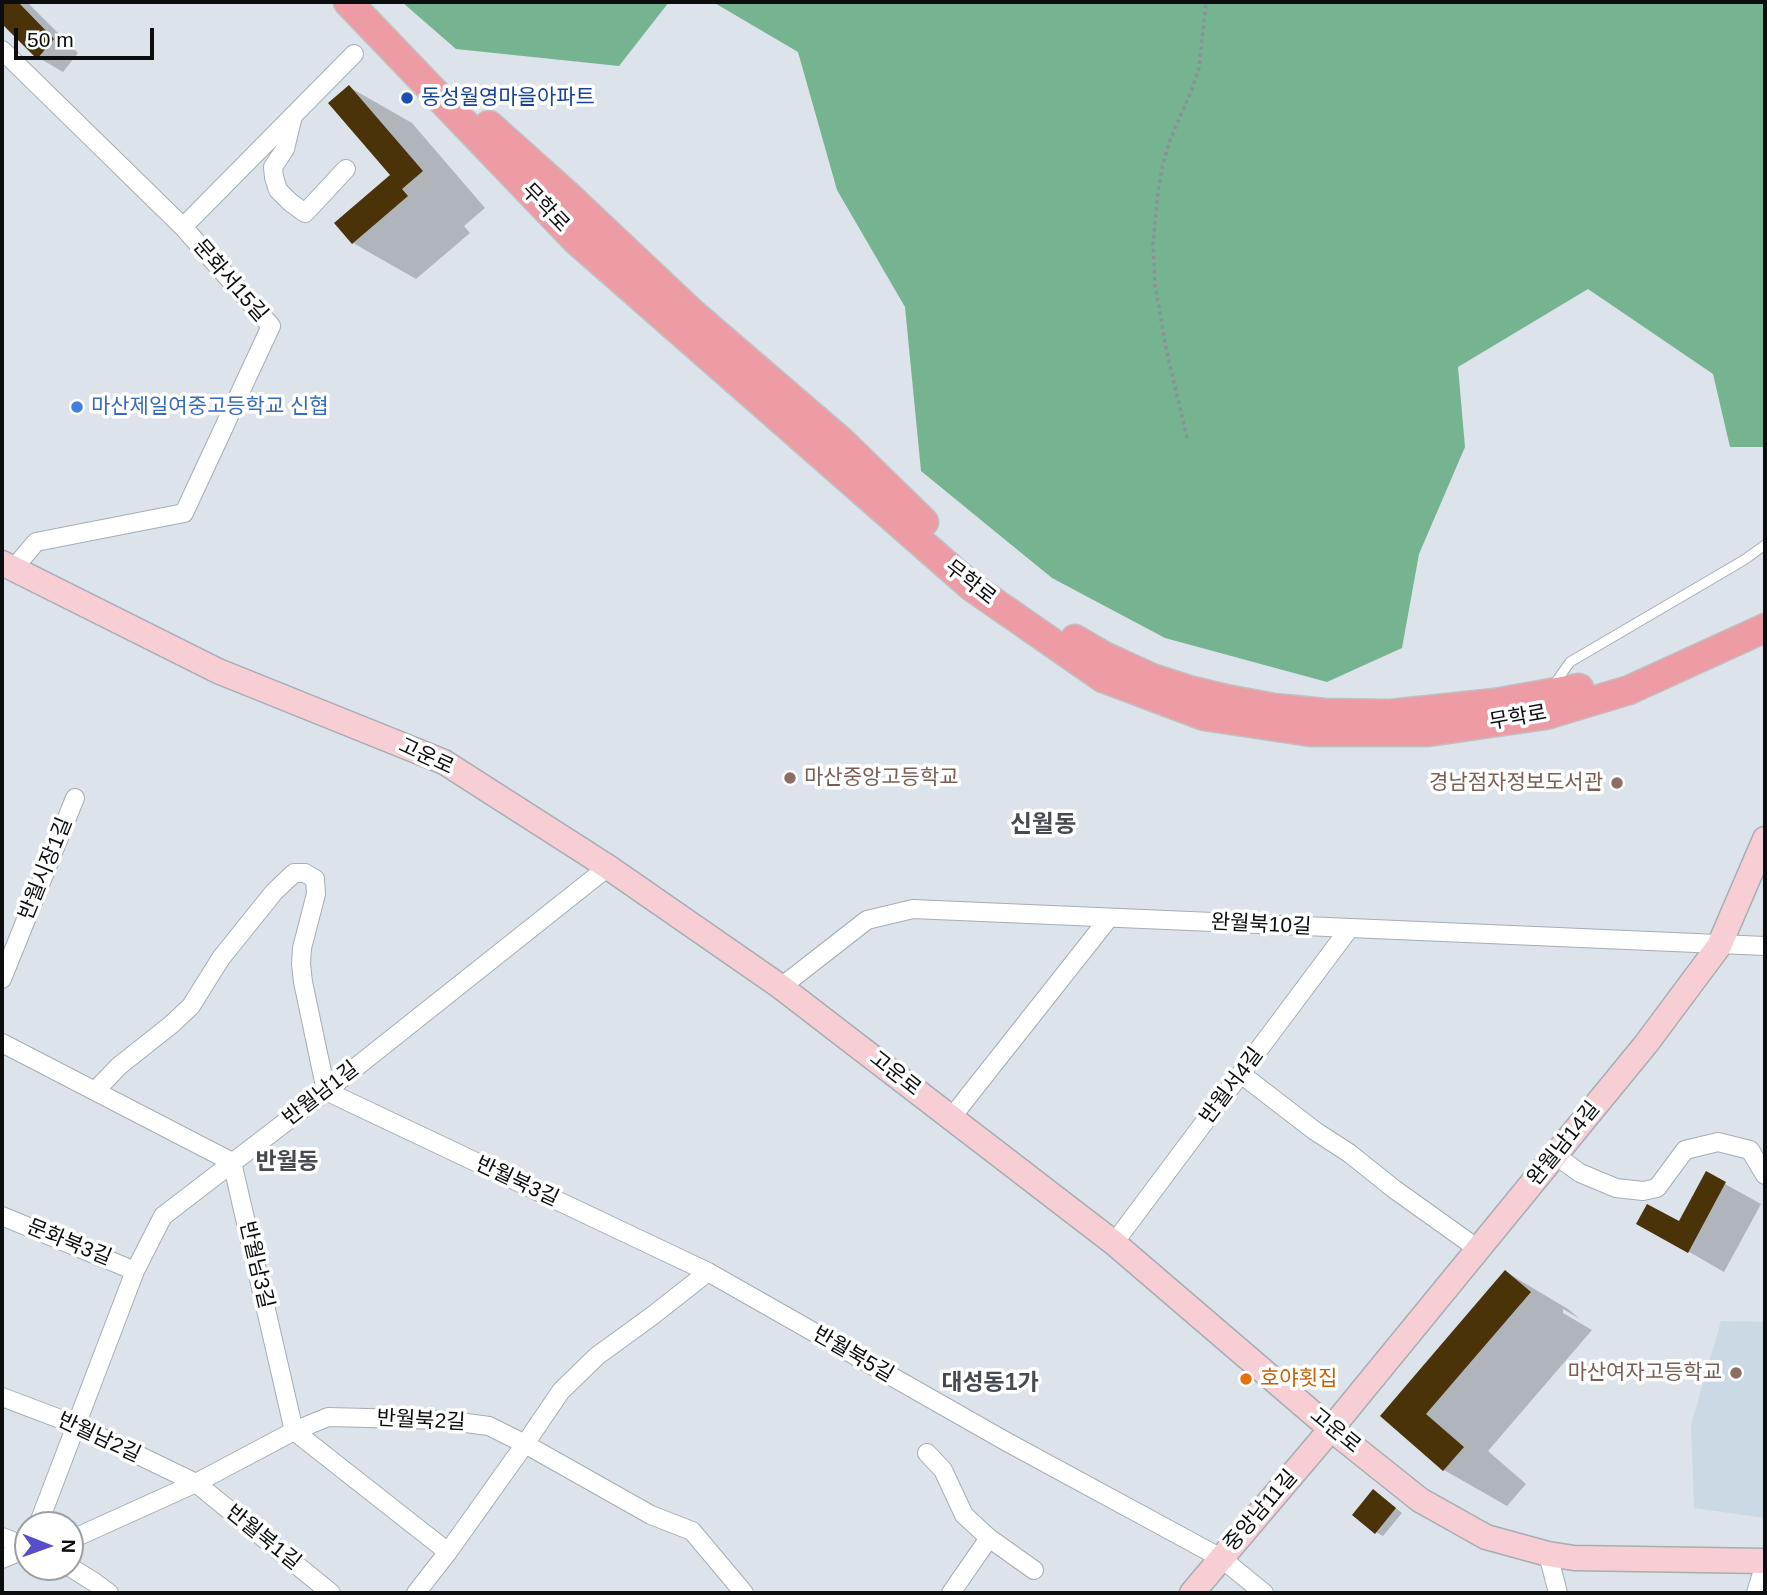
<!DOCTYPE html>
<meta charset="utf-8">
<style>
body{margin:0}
#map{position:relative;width:1767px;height:1595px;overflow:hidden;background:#dce3ea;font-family:Arial,sans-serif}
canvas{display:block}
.frame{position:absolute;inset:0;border:4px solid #0b0d0f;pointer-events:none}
.north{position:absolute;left:14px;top:1511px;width:70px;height:70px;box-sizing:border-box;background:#fff;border:2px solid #9d9e9f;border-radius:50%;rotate:91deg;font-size:19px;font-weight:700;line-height:28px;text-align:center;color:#0b0d0f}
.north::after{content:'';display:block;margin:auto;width:24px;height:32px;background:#564ec6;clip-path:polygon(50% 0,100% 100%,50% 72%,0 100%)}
.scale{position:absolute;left:14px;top:28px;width:140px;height:32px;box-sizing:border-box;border:4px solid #0b0d0f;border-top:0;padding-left:9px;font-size:21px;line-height:24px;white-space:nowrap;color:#0b0d0f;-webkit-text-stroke:5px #fff;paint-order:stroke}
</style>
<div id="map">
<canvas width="1767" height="1595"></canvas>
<div class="frame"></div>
<div class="north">N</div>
<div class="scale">50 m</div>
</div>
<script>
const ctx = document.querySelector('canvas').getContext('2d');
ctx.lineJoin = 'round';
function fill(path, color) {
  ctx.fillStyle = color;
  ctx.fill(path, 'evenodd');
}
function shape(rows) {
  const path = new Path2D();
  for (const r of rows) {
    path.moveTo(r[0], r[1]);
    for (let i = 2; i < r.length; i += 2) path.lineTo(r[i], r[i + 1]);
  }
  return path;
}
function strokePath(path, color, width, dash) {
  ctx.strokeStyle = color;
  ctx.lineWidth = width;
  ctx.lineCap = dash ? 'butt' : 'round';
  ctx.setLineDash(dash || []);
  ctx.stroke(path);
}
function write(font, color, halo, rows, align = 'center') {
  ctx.font = font + ' Arial,"Noto Sans KR",sans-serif';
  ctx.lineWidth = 7;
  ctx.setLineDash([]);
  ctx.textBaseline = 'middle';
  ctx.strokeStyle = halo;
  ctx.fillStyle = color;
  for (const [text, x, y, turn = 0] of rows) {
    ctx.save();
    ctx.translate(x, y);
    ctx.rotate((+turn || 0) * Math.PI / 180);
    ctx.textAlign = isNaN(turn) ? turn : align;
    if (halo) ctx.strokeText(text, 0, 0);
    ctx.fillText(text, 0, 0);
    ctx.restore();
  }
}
fill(shape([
 [1721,1321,1765,1322,1765,1518,1694,1508,1691,1425]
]), '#cbd9e4');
fill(shape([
 [402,2,669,2,619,66,456,49],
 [713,2,1765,2,1765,447,1730,447,1713,374,1588,289,1458,367,1465,447,1419,554,1402,648,1327,682,1165,638,1052,578,921,471,905,307,837,190,798,52]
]), '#76b391');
fill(shape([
 [2,2,27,2,78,53,63,72,39,58,2,21],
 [349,87,412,123,485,208,464,226,470,233,416,279,353,243,393,175],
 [1707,1174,1761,1204,1724,1272,1672,1242,1680,1224],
 [1506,1272,1568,1309,1580,1319,1563,1309,1563,1313,1592,1330,1488,1451,1526,1484,1507,1506,1444,1470,1382,1416],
 [1381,1496,1402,1513,1383,1536,1376,1532]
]), '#0003');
fill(shape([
 [2,2,18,2,54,39,37,59,2,24],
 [349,85,423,171,402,189,408,196,352,244,334,223,390,175,328,103],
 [1706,1171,1726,1182,1688,1253,1636,1224,1647,1204,1679,1221],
 [1505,1270,1531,1292,1426,1414,1464,1447,1443,1471,1380,1416],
 [1373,1489,1396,1508,1375,1534,1352,1515]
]), '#4a3308');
const service = shape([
 [1553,686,1570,662,1744,560,1765,545]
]);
const minor = shape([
 [2,50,183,227,271,326,184,513,36,542,14,568],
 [293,116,285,149,273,167,274,177,278,190,290,202,305,213,346,169],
 [183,227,354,54],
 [2,979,75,798],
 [781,987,867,920,913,909,1765,946],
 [2,1043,232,1162,294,1431,448,1552],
 [1241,1074,1315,1131,1349,1153,1394,1189,1478,1249],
 [95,1091,119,1066,172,1024,191,1006,221,958,274,892,294,873,305,873,315,879,316,894,302,948,301,964,303,982,326,1091,708,1272,1007,1442,1221,1558,1264,1593],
 [951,1118,1109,918],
 [1555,1155,1580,1173,1616,1188,1643,1191,1657,1188,1685,1150,1718,1142,1750,1150,1765,1175],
 [2,1216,135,1271],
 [1114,1243,1349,929],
 [2,1397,76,1425,196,1483,331,1593],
 [927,1453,943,1470,964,1515,989,1538],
 [38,1525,135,1271,163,1216,326,1091,608,867],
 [2,1537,28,1547],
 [70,1540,196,1483,294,1431,328,1417,444,1420,489,1426,525,1444,651,1515,692,1531,744,1593],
 [1548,1554,1558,1593],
 [2,1559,28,1548],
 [70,1567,94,1582,109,1593],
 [416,1593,448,1552,525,1444,561,1391,597,1356,652,1316,708,1272],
 [951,1593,989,1538,1034,1570],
 [1756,1593,1765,1563]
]);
const secondary = shape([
 [2,563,218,671,444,762,608,867,781,987,1114,1243,1331,1429,1420,1500,1486,1537,1548,1554,1574,1558,1765,1561],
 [1192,1593,1331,1429,1646,1044,1719,946,1765,839]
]);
const primary = shape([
 [348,2,576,240,972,587,1103,678,1204,716,1311,732,1428,732,1546,715,1629,690,1765,628],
 [489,125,566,194,691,312,842,442,924,522],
 [1075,639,1104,656,1152,678,1189,690,1226,699,1274,708,1325,713,1390,714,1495,703,1579,688]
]);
strokePath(service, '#a6adb4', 11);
strokePath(minor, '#a6adb4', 20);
strokePath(secondary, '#a6adb4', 27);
strokePath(primary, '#c0c0c1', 31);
strokePath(shape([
 [1187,438,1166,348,1155,285,1153,244,1158,191,1163,164,1170,140,1192,89,1199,68,1206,2]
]), '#8c9196', 3.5, [3.5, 3.5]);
strokePath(service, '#fff', 9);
strokePath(minor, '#fff', 18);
strokePath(secondary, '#f6ced3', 24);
strokePath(primary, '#ed9ca6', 28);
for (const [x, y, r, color] of [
 [407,98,7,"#1a4fb4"],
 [77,407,7,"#3f7fe0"],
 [790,778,7,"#8d6e63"],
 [1617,783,7,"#8d6e63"],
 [1736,1373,7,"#8d6e63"],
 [1246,1379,7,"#e8710a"]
]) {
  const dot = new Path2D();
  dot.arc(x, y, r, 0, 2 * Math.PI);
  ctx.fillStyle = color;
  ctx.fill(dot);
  strokePath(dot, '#fff', 2.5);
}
write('21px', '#164399', '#fff', [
 ["동성월영마을아파트",421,98]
], 'left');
write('21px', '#0b0d0f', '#fff', [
 ["무학로",545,208,46],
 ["문화서15길",230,281,49],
 ["무학로",970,583,38],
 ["무학로",1518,718,-10],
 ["고운로",426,757,25],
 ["반월시장1길",46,869,-68],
 ["완월북10길",1261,925,3],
 ["고운로",895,1074,38],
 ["반월서4길",1232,1086,-53],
 ["반월남1길",321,1094,-38],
 ["완월남14길",1564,1144,-51],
 ["반월북3길",517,1182,25],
 ["문화북3길",69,1243,22],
 ["반월남3길",256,1265,77],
 ["반월북5길",853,1355,30],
 ["반월북2길",421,1421,3],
 ["고운로",1335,1431,39],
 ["반월남2길",99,1438,25],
 ["중앙남11길",1261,1511,-49],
 ["반월북1길",263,1538,39]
]);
write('21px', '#366cbe', '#fff', [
 ["마산제일여중고등학교 신협",91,407]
], 'left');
write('21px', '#785e54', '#fff', [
 ["마산중앙고등학교",804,778,"left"],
 ["경남점자정보도서관",1603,783],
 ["마산여자고등학교",1722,1373]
], 'right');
write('21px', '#c56008', '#fff', [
 ["호야횟집",1260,1379]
], 'left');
write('bold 23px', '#454b50', '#fff', [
 ["반월동",287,1163],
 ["대성동1가",990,1384]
]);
write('bold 24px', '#454b50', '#fff', [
 ["신월동",1043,825]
]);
</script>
